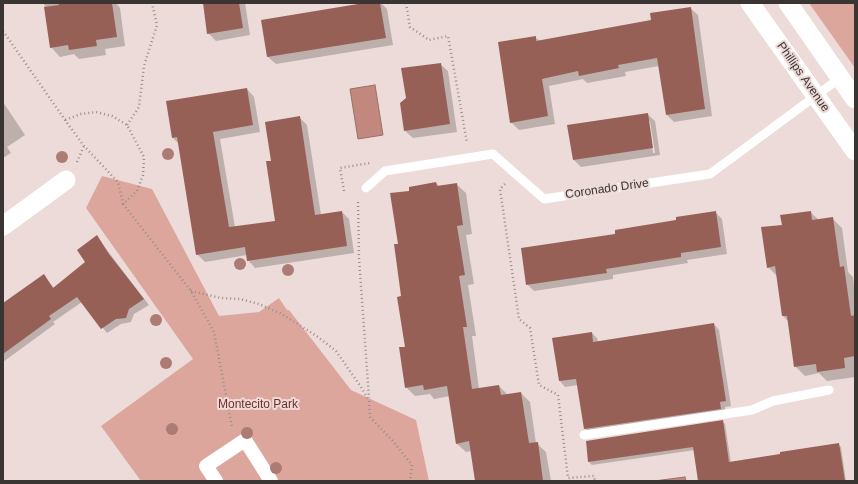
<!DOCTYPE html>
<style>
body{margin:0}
#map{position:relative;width:858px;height:484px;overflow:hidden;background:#ecdbd8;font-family:Helvetica,sans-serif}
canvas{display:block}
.frame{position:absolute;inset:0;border:4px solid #3a3432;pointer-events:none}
</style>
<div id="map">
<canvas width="858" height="484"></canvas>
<div class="frame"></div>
</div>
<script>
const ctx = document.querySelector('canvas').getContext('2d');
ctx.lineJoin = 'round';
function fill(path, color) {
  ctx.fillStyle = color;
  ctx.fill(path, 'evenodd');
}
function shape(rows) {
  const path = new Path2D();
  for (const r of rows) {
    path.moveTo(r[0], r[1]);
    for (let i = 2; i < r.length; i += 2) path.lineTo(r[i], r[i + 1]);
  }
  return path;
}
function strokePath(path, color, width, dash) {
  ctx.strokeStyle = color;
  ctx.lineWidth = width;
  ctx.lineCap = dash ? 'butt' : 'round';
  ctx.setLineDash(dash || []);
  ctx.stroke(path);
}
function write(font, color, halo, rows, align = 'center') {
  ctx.font = font + ' Helvetica,sans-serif';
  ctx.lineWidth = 4;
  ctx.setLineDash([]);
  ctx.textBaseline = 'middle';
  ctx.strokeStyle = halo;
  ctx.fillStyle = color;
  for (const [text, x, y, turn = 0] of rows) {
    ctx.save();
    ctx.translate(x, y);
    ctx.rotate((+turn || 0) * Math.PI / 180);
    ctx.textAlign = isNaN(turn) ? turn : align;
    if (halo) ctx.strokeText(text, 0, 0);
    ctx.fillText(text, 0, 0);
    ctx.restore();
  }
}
fill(shape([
 [809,3,855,3,855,68],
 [102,176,152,189,219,316,259,312,279,298,287,310,289,310,351,390,416,420,429,481,141,481,101,426,193,359,86,208]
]), '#dda69c');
const water = shape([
 [375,85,383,135,358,139,350,89,375,85],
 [685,477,686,481,654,481,685,477]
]);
fill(water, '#c2887d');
strokePath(water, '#996f66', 1);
fill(shape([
 [44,3,116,3,120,8,125,46,105,49,106,55,79,59,74,54,60,57,51,47],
 [204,3,245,3,250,35,216,41,208,33],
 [370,3,381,3,387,9,393,45,276,64,268,57,263,21],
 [690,8,698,15,712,116,674,122,667,115,659,66,625,72,626,76,587,83,583,79,549,86,555,124,519,130,511,122,535,37,540,41,652,21],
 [440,64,448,71,457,132,413,138,405,131],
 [247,89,254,97,260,132,220,139,235,227,276,222,272,161,299,117,307,125,321,215,342,212,349,219,354,253,255,268,248,260,247,255,205,262,197,254,179,144,172,137],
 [3,102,25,135,7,147,11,153,3,158],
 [647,114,655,121,660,155,581,167,574,160,568,126],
 [648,121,650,121,655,153,653,153],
 [436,183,439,186,456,184,466,193,472,234,466,235,474,284,468,285,476,336,472,336,479,389,499,386,508,395,521,393,530,402,536,443,546,452,551,481,476,481,471,451,466,452,456,443,450,396,434,399,430,394,415,396,406,387,406,347,399,245,411,191],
 [715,212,722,219,727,254,687,260,688,263,613,275,613,279,534,291,527,284,617,235],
 [810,212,819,220,832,218,842,228,848,272,853,277,855,293,855,377,827,381,819,373,805,376,795,366,789,322,783,316,777,276,768,267,783,225],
 [97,237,149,305,134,314,131,322,121,324,107,333,82,302,53,322,55,324,3,362,3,306,44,276,54,288,86,262],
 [714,324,719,330,731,406,725,407,726,414,590,434,585,428,578,385,565,387,560,381,553,338,592,333,597,338,598,342],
 [722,421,725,424,731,463,838,444,841,447,846,481,699,481,695,450,592,465,589,462]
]), '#0003');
fill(shape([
 [58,3,112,3,117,37,96,40,97,46,69,50,68,45,50,48,44,7,59,5],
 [203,3,239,3,243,28,207,34],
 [364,3,380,3,386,38,267,57,261,20],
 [691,7,705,109,666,115,657,58,618,65,619,68,579,76,578,71,542,79,548,116,510,123,498,42,536,36,536,41,651,20,650,13],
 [441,63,450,124,404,131,400,103,406,98,401,68],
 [247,88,253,125,213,132,229,227,275,221,266,161,271,161,265,122,300,116,315,215,342,211,347,246,247,261,245,247,196,255,177,137,172,138,166,101],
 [648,113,653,148,573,160,567,125],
 [436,182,437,186,457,183,463,225,457,226,465,275,459,276,467,327,463,327,472,389,499,385,501,395,521,392,529,443,538,442,543,481,475,481,469,441,456,444,447,386,424,390,423,385,405,388,399,347,405,347,397,297,401,296,394,244,398,244,390,193,409,191,409,187],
 [716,211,721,247,681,253,681,257,606,269,607,273,526,285,521,248,615,234,615,230,676,220,676,217],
 [811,211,812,220,833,217,840,267,844,266,851,316,855,315,855,356,844,358,845,368,817,372,816,364,794,367,787,316,782,316,775,266,767,268,761,227,782,225,780,215],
 [97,235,109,254,144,299,129,309,126,318,116,319,101,329,77,297,49,316,51,319,3,354,3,303,44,274,53,288,85,262,77,250],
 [714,323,726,401,720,402,721,409,584,429,576,379,559,381,552,338,592,332,593,342],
 [723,420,729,462,780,454,780,452,839,443,845,481,698,481,693,447,588,462,586,441]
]), '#976056');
strokePath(shape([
 [406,3,410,27,429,40,448,36,467,143],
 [3,31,65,120,84,146,118,182,123,204,137,191,143,175,144,157,127,125,112,116,96,112,81,114,65,120],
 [127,125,139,107,144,66,157,25,152,3],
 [77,162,84,146],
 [505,184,500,189,519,319,530,328,539,385,558,395,568,478,594,476,595,481],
 [344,191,340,168,370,163],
 [358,202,359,258,369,398],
 [123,204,191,291,214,332,232,427],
 [191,291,221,298,240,299,259,304,282,314,318,337,336,351,361,387,369,401,370,417,392,440,412,465,410,481]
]), '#998d8b', 2.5, [1, 3]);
strokePath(shape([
 [366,188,385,171,493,154,544,199,710,174,840,78],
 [584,435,752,410,773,401,829,390]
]), '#fff', 9);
strokePath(shape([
 [216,481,206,466,245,440,271,481]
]), '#fff', 14);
strokePath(shape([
 [750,3,855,151],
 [788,3,855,99],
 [3,226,66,180]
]), '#fff', 19);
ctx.fillStyle = '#ab7b74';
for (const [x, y] of [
 [168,154],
 [62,157],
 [240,264],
 [288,270],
 [156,320],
 [166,363],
 [172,429],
 [247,433],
 [276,468]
]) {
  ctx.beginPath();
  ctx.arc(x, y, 6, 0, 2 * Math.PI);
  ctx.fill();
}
write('12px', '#3a3432', '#ecdbd8', [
 ["Phillips Avenue",803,77,55],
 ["Coronado Drive",607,189,-8]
]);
write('12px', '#752d23', '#ecdbd8', [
 ["Montecito Park",258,405]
]);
</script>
